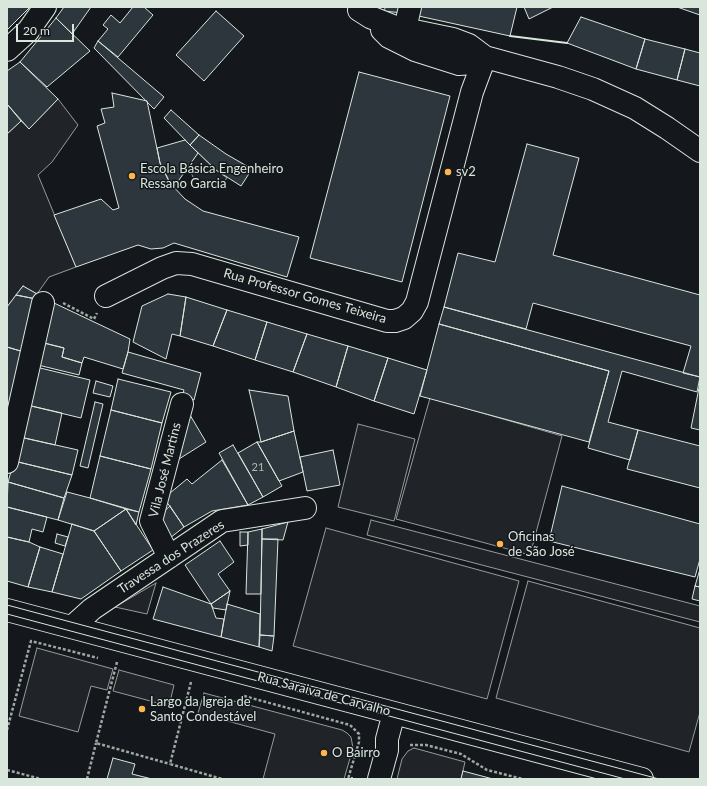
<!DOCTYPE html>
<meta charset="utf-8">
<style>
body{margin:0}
#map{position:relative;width:707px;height:786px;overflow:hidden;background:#14181c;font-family:Lato,sans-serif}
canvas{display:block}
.frame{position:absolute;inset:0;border:8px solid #d8e6dc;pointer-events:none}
.scale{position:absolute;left:16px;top:24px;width:58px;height:18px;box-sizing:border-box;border:2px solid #d8e6dc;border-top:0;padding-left:5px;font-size:12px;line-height:14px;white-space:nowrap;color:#d8e6dc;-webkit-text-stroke:3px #14181c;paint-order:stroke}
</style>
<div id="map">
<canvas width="707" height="786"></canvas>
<div class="frame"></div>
<div class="scale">20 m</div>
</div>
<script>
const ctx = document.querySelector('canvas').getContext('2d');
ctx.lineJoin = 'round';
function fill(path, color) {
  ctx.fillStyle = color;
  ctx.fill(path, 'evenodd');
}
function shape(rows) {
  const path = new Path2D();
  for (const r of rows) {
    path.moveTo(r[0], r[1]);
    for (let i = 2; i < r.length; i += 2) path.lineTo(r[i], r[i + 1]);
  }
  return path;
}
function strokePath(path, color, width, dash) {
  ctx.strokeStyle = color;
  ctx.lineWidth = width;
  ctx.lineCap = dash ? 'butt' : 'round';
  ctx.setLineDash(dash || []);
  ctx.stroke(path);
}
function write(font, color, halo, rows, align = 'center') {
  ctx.font = font + ' Lato,sans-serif';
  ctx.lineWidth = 3;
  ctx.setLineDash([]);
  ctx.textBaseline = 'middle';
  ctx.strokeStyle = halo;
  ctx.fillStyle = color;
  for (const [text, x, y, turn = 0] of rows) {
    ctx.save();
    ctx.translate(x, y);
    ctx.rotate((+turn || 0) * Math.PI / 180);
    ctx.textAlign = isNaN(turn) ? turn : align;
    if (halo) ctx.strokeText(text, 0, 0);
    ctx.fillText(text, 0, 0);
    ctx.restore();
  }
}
const green = shape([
 [58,99,78,125,52,162,38,175,76,267,49,277,37,294,23,286,7,307,7,134,21,121,29,129,58,99],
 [198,153,216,170,227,178,223,183,214,187,203,185,193,177,188,166,198,153],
 [430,398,562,436,530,555,396,519,430,398],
 [358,424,415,439,394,521,338,507,358,424],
 [371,520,700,606,700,622,367,535,371,520],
 [326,528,519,581,487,699,293,646,326,528],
 [528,581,700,628,700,712,689,752,496,698,528,581],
 [156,583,147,614,115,607,156,583],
 [37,648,113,669,107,690,91,686,78,732,19,716,37,648],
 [119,670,174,685,169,706,113,691,119,670],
 [204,693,342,730,347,733,351,737,353,748,344,779,263,779,275,734,198,713,204,693],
 [414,748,465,762,461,779,397,779,402,759,408,751,414,748]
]);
fill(green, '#202428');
strokePath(green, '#939e99', 1);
const building = shape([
 [7,7,30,7,7,30,7,7],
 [64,7,91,7,72,34,56,18,64,7],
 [133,7,144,7,153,15,118,57,98,41,108,29,103,25,111,15,120,23,133,7],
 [386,7,404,7,403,13,383,11,386,7],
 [416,7,517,7,510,36,414,15,416,7],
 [524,7,553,7,529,19,524,7],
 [677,7,700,7,700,15,677,7],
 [216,11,244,36,204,81,176,55,216,11],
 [581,17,645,39,636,69,567,43,581,17],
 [56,18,90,51,47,87,20,62,56,18],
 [645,39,685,49,677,80,636,69,645,39],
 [98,41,164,97,154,109,94,48,98,41],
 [685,49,700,53,700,86,677,80,685,49],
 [20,62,58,99,29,129,7,104,7,71,20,62],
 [359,72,450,96,402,282,310,258,359,72],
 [112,93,147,101,160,163,170,183,185,199,203,211,299,237,287,277,174,243,163,248,151,249,138,245,76,267,54,215,101,199,113,210,119,208,97,126,105,123,101,109,114,107,112,93],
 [7,104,21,121,7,134,7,104],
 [171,110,199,135,190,145,164,118,171,110],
 [199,135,226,154,252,169,241,186,216,170,190,145,199,135],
 [185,140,198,153,174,187,170,183,160,163,157,148,185,140],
 [527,144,579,158,553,255,700,295,700,377,683,373,691,346,533,303,526,329,444,307,458,253,495,262,527,144],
 [23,286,37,294,36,299,16,295,23,286],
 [168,294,186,297,180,336,172,334,166,359,133,342,142,306,168,294],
 [16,295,36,299,24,352,7,347,7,307,16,295],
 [186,297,227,310,213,346,180,336,186,297],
 [54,303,130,339,128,352,123,369,84,357,82,363,62,357,64,348,44,343,54,303],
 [444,307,700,377,697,392,622,371,608,422,638,430,630,460,588,448,609,371,439,324,444,307],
 [227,310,267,322,255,360,213,346,227,310],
 [267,322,307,334,293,372,255,360,267,322],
 [439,324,609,371,589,442,420,396,439,324],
 [307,334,348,346,336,387,293,372,307,334],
 [44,343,64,348,62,357,82,363,79,375,38,365,44,343],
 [348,346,388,358,374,401,336,387,348,346],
 [7,347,24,352,7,416,7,347],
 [128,352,201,373,194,400,182,397,184,390,122,373,128,352],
 [388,358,427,370,414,414,374,401,388,358],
 [36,367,90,380,81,418,27,405,36,367],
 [118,379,171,392,162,423,111,410,118,379],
 [96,381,113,386,110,397,93,393,96,381],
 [700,383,700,430,691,428,700,383],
 [249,390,288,396,294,431,261,442,249,390],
 [95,402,103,404,88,468,80,466,95,402],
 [27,405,62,413,55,445,20,437,27,405],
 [111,410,162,423,151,469,100,456,111,410],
 [190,415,206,442,179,459,190,415],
 [638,430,700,446,700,488,627,469,638,430],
 [294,431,303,472,279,481,257,442,261,442,294,431],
 [20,437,78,450,72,475,14,461,20,437],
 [257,442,282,486,263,497,238,453,257,442],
 [233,445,263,497,248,505,219,453,233,445],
 [333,450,340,485,307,491,300,457,333,450],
 [100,456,151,469,139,512,90,498,100,456],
 [222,460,248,505,212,511,184,527,164,498,187,479,192,484,222,460],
 [14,461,72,475,64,498,8,482,14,461],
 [8,482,64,498,58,520,7,507,8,482],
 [562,486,700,524,700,559,695,577,549,541,562,486],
 [67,492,90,498,126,509,94,531,58,520,67,492],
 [170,506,184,527,170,538,160,515,170,506],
 [7,507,47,517,43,532,32,529,29,542,7,537,7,507],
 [126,509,153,550,121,571,94,531,126,509],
 [126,509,139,512,136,525,126,509],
 [288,522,283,540,262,539,262,529,288,522],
 [72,524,94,531,121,571,81,599,52,592,72,524],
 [262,529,261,594,246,594,248,532,262,529],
 [240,532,248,532,248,545,240,546,240,532],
 [57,534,68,537,65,546,55,543,57,534],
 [7,537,29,542,40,547,28,587,7,581,7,537],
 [262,539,278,539,274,636,260,635,262,539],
 [220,541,234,562,218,574,230,591,211,604,185,565,220,541],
 [40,547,63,554,52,592,28,587,40,547],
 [700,569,700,587,695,586,700,569],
 [695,586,700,587,700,601,692,599,695,586],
 [163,587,211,604,216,618,224,619,221,637,153,619,163,587],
 [230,591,226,610,213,608,211,604,230,591],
 [227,604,260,614,259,647,221,637,227,604],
 [260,635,274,636,272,651,259,647,260,635],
 [113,758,135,764,132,774,152,779,107,779,113,758],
 [463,771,493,779,461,779,463,771]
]);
fill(building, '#2c363c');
strokePath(building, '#d8e6dc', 1);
const minor = shape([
 [359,10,370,17,395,27,453,39,469,45,485,57,558,77,593,89,635,108,667,128,700,151],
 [405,29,410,7],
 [382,30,389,37,415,50,459,64,473,63,485,57],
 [7,50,28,31,45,7],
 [106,296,162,268,176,263,192,264,387,321,395,321,404,318,412,311,417,302,472,92,485,57],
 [7,462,43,303],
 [169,557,151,521,182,404],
 [7,610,642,779],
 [72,627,92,609,222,521,305,508],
 [379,779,387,750,387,739,394,713]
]);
strokePath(minor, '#d8e6dc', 24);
strokePath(shape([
 [63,303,94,319,97,313],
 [117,662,96,743,170,764],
 [191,682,170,764,222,779],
 [244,696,350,725,359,734,359,742,348,779],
 [7,730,31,641,98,658],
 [410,745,426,745,461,754,487,770,523,779],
 [7,770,41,779],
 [87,779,96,743]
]), '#9da8a2', 2.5, [3, 2]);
strokePath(minor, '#14181c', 22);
strokePath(shape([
 [7,605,659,779],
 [7,614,625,779]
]), '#d8e6dc', 1);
strokePath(shape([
 [510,36,567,43],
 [351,779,352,778]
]), '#d8e6dc', 2);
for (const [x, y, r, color] of [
 [448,172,4,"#ffb74d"],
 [132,176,4,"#ffb74d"],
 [500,544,4,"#ffb74d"],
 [142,709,4,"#ffb74d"],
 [324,753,4,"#ffb74d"]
]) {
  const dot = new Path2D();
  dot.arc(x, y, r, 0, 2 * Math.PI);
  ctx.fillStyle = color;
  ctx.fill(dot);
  strokePath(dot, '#14181c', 1.5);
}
write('11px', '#adbab4', null, [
 ["21",258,467]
]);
write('13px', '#d8e6dc', '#14181c', [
 ["Escola Básica Engenheiro",140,169],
 ["Ressano Garcia",140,184],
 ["sv2",456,172],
 ["Oficinas",508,537],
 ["de São José",508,552],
 ["Largo da Igreja de",150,702],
 ["Santo Condestável",150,717],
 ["O Bairro",332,753]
], 'left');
write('13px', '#d8e6dc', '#14181c', [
 ["Rua Professor Gomes Teixeira",305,296,16],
 ["Vila José Martins",165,470,-76],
 ["Travessa dos Prazeres",171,557,-33],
 ["Rua Saraiva de Carvalho",324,694,15]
]);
</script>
